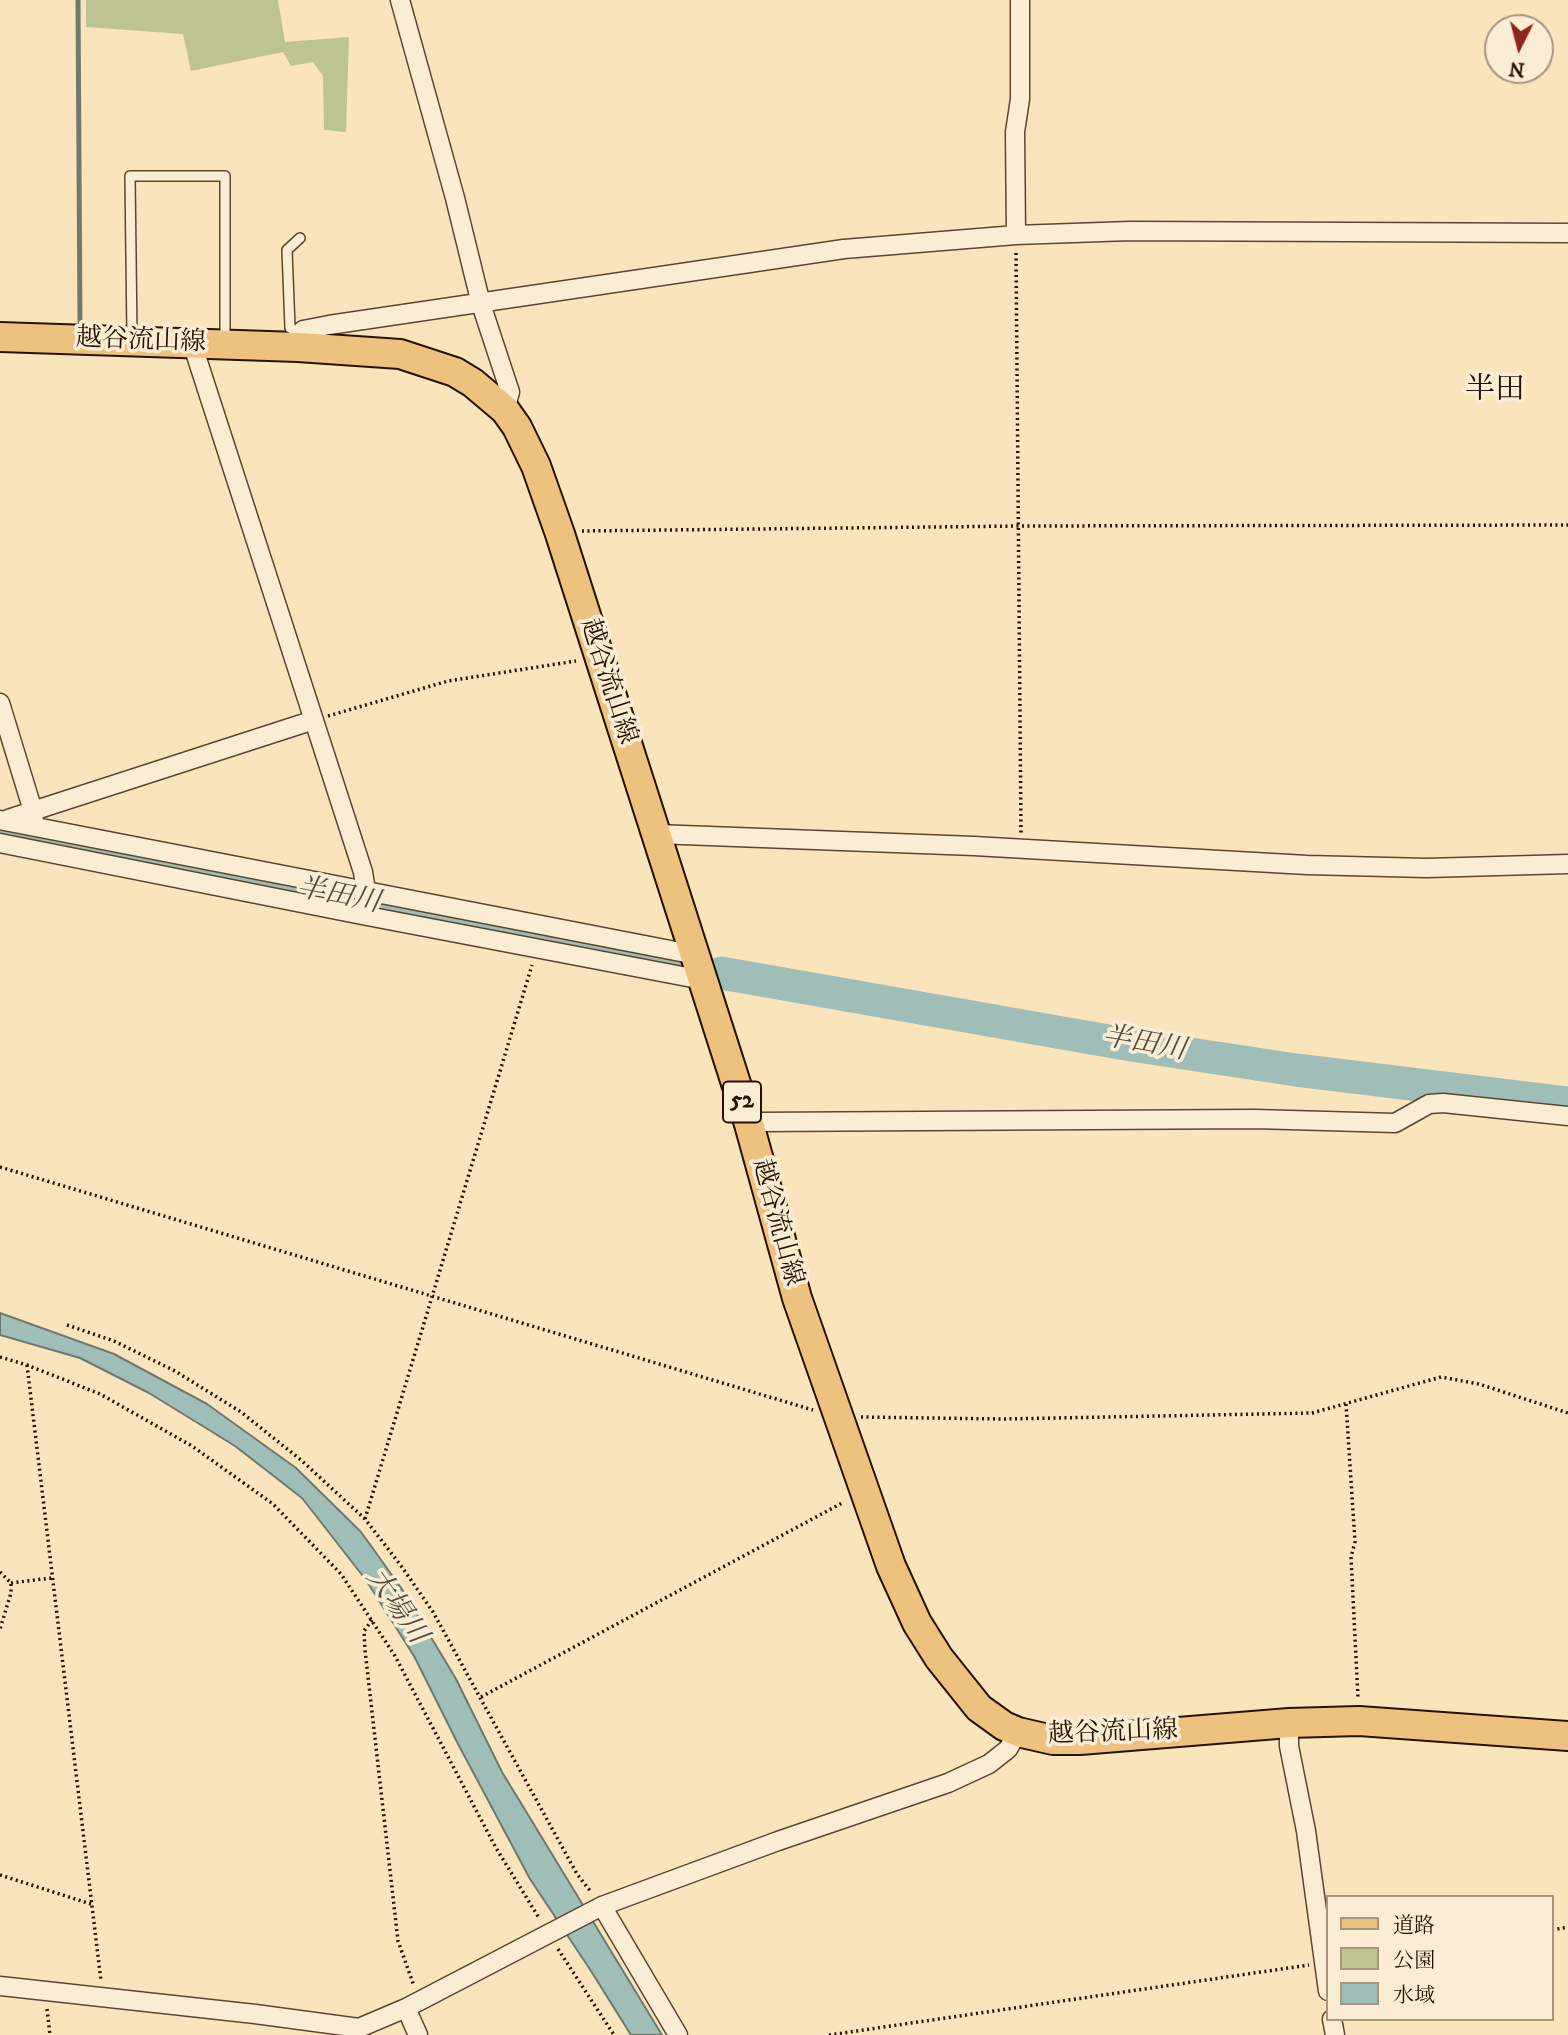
<!DOCTYPE html>
<meta charset="utf-8">
<style>
body{margin:0}
#map{position:relative;width:1568px;height:2035px;overflow:hidden;background:#f9e4bc;font-family:"IM FELL DW Pica","Noto Serif JP",serif}
canvas{display:block}
.legend{position:absolute;left:1326px;top:1895px;width:228px;height:126px;box-sizing:border-box;background:#fbedd3;border:2px solid #a79580;margin:0;padding:9px 12px;list-style:none;font-size:21px;color:#281103}
.legend li{display:flex;align-items:center;gap:14px;height:35px}
.legend b{width:35px;border:2px solid #a79580}
.north{position:absolute;left:1484px;top:14px;width:70px;height:70px;box-sizing:border-box;background:#fbedd3;border:2px solid #a79580;border-radius:50%;rotate:186deg;font-size:19px;font-weight:700;line-height:28px;text-align:center;color:#281103}
.north::after{content:'';display:block;margin:auto;width:24px;height:32px;background:#8f2418;clip-path:polygon(50% 0,100% 100%,50% 72%,0 100%)}
</style>
<div id="map">
<canvas width="1568" height="2035"></canvas>
<ul class="legend">
<li><b style="height:9px;background:#ecc27e"></b>道路</li>
<li><b style="height:19px;background:#bec491"></b>公園</li>
<li><b style="height:19px;background:#9fbeb7"></b>水域</li>
</ul>
<div class="north">N</div>
</div>
<script>
const ctx = document.querySelector('canvas').getContext('2d');
ctx.lineJoin = 'round';
function fill(path, color) {
  ctx.fillStyle = color;
  ctx.fill(path, 'evenodd');
}
function shape(rows) {
  const path = new Path2D();
  for (const r of rows) {
    path.moveTo(r[0], r[1]);
    for (let i = 2; i < r.length; i += 2) path.lineTo(r[i], r[i + 1]);
  }
  return path;
}
function strokePath(path, color, width, dash) {
  ctx.strokeStyle = color;
  ctx.lineWidth = width;
  ctx.lineCap = dash ? 'butt' : 'round';
  ctx.setLineDash(dash || []);
  ctx.stroke(path);
}
function write(font, color, halo, rows, align = 'center') {
  ctx.font = font + ' "IM FELL DW Pica","Noto Serif JP",serif';
  ctx.lineWidth = 7;
  ctx.setLineDash([]);
  ctx.textBaseline = 'middle';
  ctx.strokeStyle = halo;
  ctx.fillStyle = color;
  for (const [text, x, y, turn = 0] of rows) {
    ctx.save();
    ctx.translate(x, y);
    ctx.rotate((+turn || 0) * Math.PI / 180);
    ctx.textAlign = isNaN(turn) ? turn : align;
    if (halo) ctx.strokeText(text, 0, 0);
    ctx.fillText(text, 0, 0);
    ctx.restore();
  }
}
fill(shape([
 [86,0,278,0,285,42,349,37,346,132,324,130,323,76,313,62,291,66,283,52,191,71,183,34,86,27]
]), '#bec491');
const water = shape([
 [0,1313,114,1354,207,1404,296,1468,361,1532,404,1592,456,1679,502,1772,662,2035,631,2035,591,1971,530,1879,457,1742,414,1656,366,1580,302,1498,235,1446,149,1393,80,1358,0,1335,0,1313]
]);
fill(water, '#9fbeb7');
strokePath(water, '#6f796f', 2);
strokePath(shape([
 [78,0,80,322]
]), '#6f796f', 5);
strokePath(shape([
 [0,830,677,964],
 [721,973,1131,1045,1296,1070,1568,1103]
]), '#9fbeb7', 33);
const service = shape([
 [300,238,287,250,290,328,300,333],
 [132,337,130,176,225,176,225,341]
]);
const minor = shape([
 [400,0,455,198,481,304,510,392,505,410],
 [1016,235,1015,132,1020,99,1020,0],
 [192,343,363,872,366,891,365,901],
 [298,347,297,337,303,330,329,325,844,249,1016,235,1130,231,1568,233],
 [0,703,33,811,34,822],
 [8,819,314,720],
 [0,820,696,955],
 [656,834,974,846,1307,865,1427,868,1568,864],
 [0,843,362,915,703,980],
 [749,1124,758,1122,1255,1119,1395,1123,1429,1104,1443,1103,1568,1116],
 [1289,1723,1289,1746,1306,1831,1328,1991],
 [602,1906,678,2035],
 [0,1986,255,2014,359,2028,406,2008,602,1906,778,1841,948,1783,989,1764,1008,1749,1018,1732],
 [406,2008,418,2035],
 [1332,2019,1335,2035]
]);
const primary = shape([
 [0,337,298,347,400,354,455,372,473,383,505,410,517,427,536,466,560,534,749,1124,797,1298,891,1566,917,1623,939,1658,979,1708,1004,1726,1018,1732,1053,1740,1080,1740,1289,1723,1359,1721,1568,1736]
]);
strokePath(service, '#5c4631', 12);
strokePath(minor, '#5c4631', 21);
strokePath(primary, '#281103', 32);
strokePath(shape([
 [1016,253,1021,833],
 [582,531,1019,526,1568,525],
 [328,716,448,681,576,661],
 [0,1167,813,1410],
 [67,1325,114,1341,175,1371,241,1412,301,1460,365,1519,402,1567,433,1612,577,1874,591,1892],
 [0,1357,27,1365,100,1394,192,1446,273,1504,341,1574,395,1656,496,1848,539,1918],
 [27,1365,101,1981],
 [1346,1404,1355,1542,1351,1557,1358,1698],
 [861,1417,1003,1419,1312,1413,1441,1377,1479,1384,1568,1413],
 [365,1519,532,965],
 [0,1572,11,1583,11,1593,0,1629],
 [11,1583,51,1578],
 [372,1620,364,1631,365,1650,398,1941,414,1986],
 [481,1697,844,1502],
 [0,1875,91,1904],
 [1552,1930,1568,1927],
 [558,1949,614,2035],
 [47,2009,50,2035],
 [829,2035,1309,1965]
]), '#281103', 3.5, [2, 3.5]);
strokePath(service, '#fbedd3', 9);
strokePath(minor, '#fbedd3', 18);
strokePath(primary, '#ecc27e', 28);
for (const [x, y, w] of [
 [742,1102,38]
]) {
  const box = new Path2D();
  box.roundRect(x - w / 2, y - 20.5, w, 41, 5);
  ctx.fillStyle = '#fbedd3';
  ctx.fill(box);
  strokePath(box, '#281103', 2);
}
write('bold 24px', '#281103', null, [
 ["52",742,1102]
]);
write('26px', '#281103', '#fbedd3', [
 ["越谷流山線",141,342,2],
 ["越谷流山線",607,682,72],
 ["越谷流山線",776,1223,75],
 ["越谷流山線",1113,1734,-2]
]);
write('italic 28px', '#524e42', '#fbedd3', [
 ["半田川",338,897,11],
 ["半田川",1144,1045,10],
 ["大場川",395,1607,55]
]);
write('30px', '#281103', '#fbedd3', [
 ["半田",1495,392]
]);
</script>
